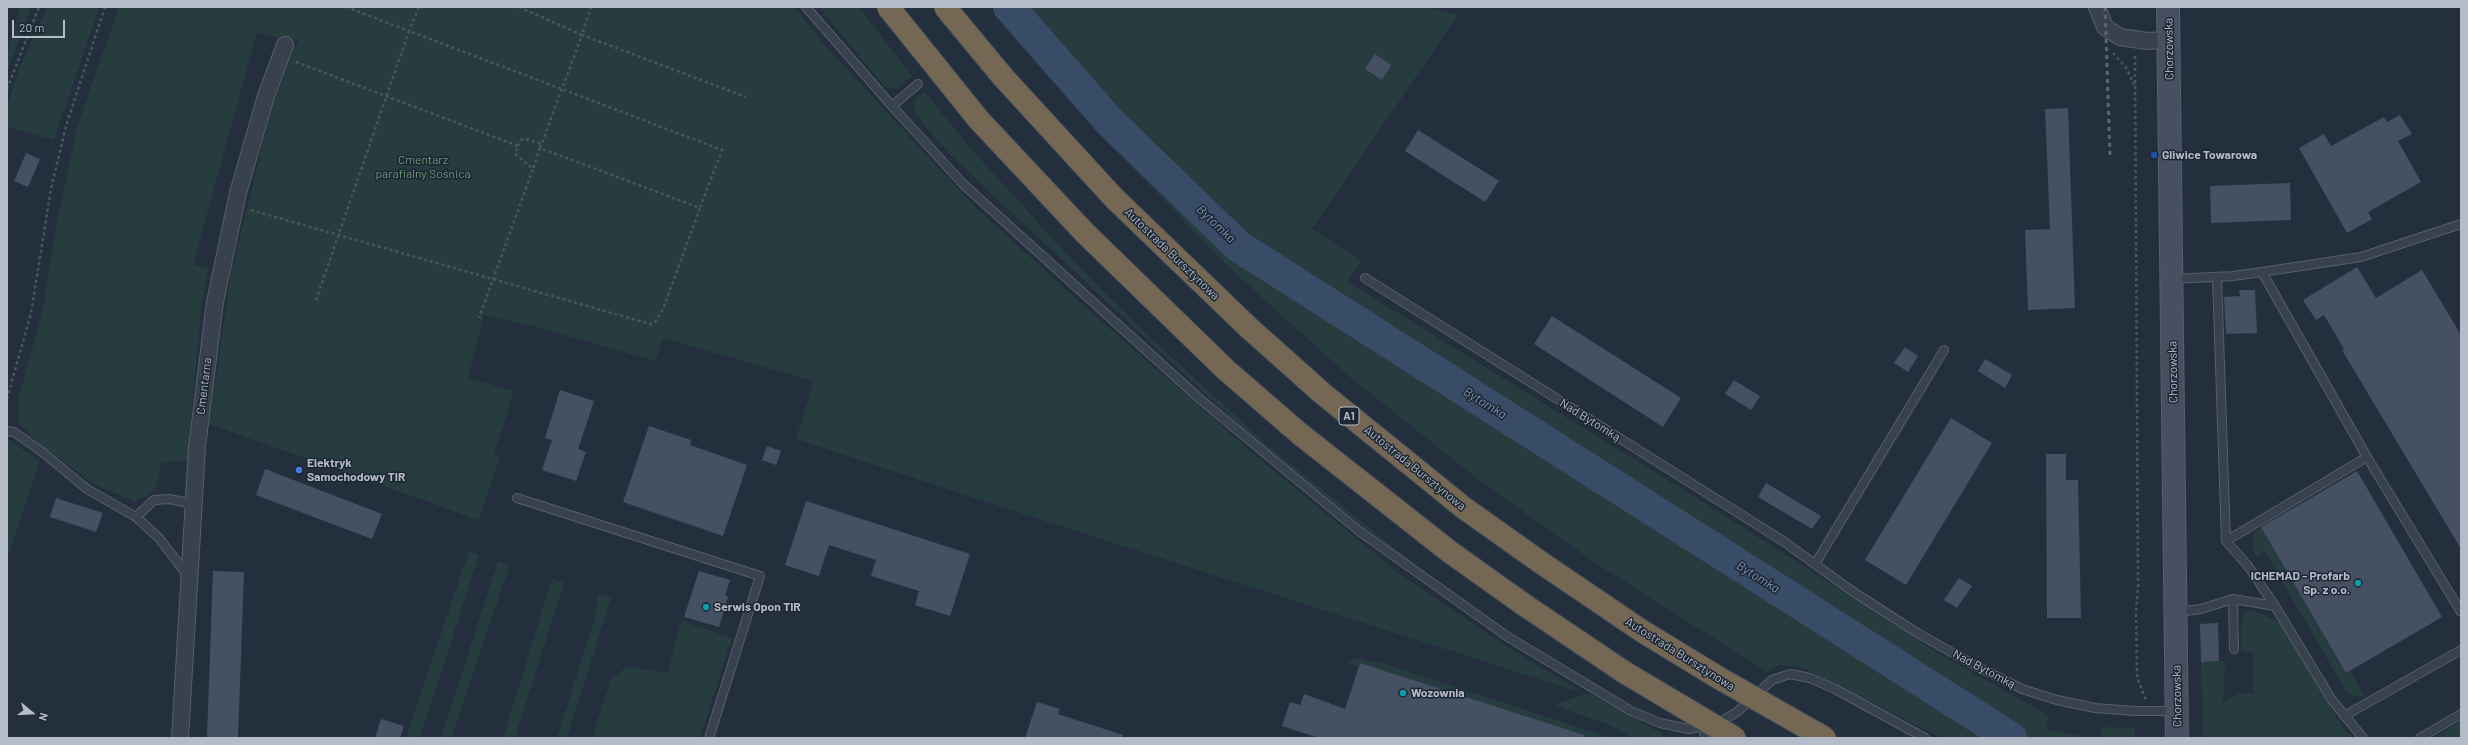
<!DOCTYPE html>
<meta charset="utf-8">
<style>
body{margin:0}
#map{position:relative;width:2468px;height:745px;overflow:hidden;background:#242f3e;font-family:Barlow,sans-serif}
canvas{display:block}
.frame{position:absolute;inset:0;border:8px solid #b4bcc9;pointer-events:none}
.north{position:absolute;left:12px;top:693px;width:40px;height:40px;-webkit-text-stroke:3px #1d2633;paint-order:stroke;rotate:108deg;font-size:11px;font-weight:700;line-height:16px;text-align:center;color:#b4bcc9}
.north::after{content:'';display:block;margin:auto;width:14px;height:18px;background:#b4bcc9;clip-path:polygon(50% 0,100% 100%,50% 72%,0 100%)}
.scale{position:absolute;left:12px;top:20px;width:53px;height:18px;box-sizing:border-box;border:2px solid #b4bcc9;border-top:0;padding-left:5px;font-size:12px;line-height:14px;white-space:nowrap;color:#b4bcc9;-webkit-text-stroke:3px #1d2633;paint-order:stroke}
</style>
<div id="map">
<canvas width="2468" height="745"></canvas>
<div class="frame"></div>
<div class="north">N</div>
<div class="scale">20 m</div>
</div>
<script>
const ctx = document.querySelector('canvas').getContext('2d');
ctx.lineJoin = 'round';
function fill(path, color) {
  ctx.fillStyle = color;
  ctx.fill(path, 'evenodd');
}
function shape(rows) {
  const path = new Path2D();
  for (const r of rows) {
    path.moveTo(r[0], r[1]);
    for (let i = 2; i < r.length; i += 2) path.lineTo(r[i], r[i + 1]);
  }
  return path;
}
function strokePath(path, color, width, dash) {
  ctx.strokeStyle = color;
  ctx.lineWidth = width;
  ctx.lineCap = dash ? 'butt' : 'round';
  ctx.setLineDash(dash || []);
  ctx.stroke(path);
}
function write(font, color, halo, rows, align = 'center') {
  ctx.font = font + ' Barlow,sans-serif';
  ctx.lineWidth = 3;
  ctx.setLineDash([]);
  ctx.textBaseline = 'middle';
  ctx.strokeStyle = halo;
  ctx.fillStyle = color;
  for (const [text, x, y, turn = 0] of rows) {
    ctx.save();
    ctx.translate(x, y);
    ctx.rotate((+turn || 0) * Math.PI / 180);
    ctx.textAlign = isNaN(turn) ? turn : align;
    if (halo) ctx.strokeText(text, 0, 0);
    ctx.fillText(text, 0, 0);
    ctx.restore();
  }
}
fill(shape([
 [20,7,31,7,7,72,7,54],
 [47,7,99,7,54,140,7,127,7,107,20,66],
 [119,7,794,7,826,47,976,208,1094,315,1255,455,1401,575,1504,645,1587,695,1590,694,1670,738,1633,738,1612,726,1554,705,1586,694,1051,523,796,439,814,381,663,338,655,361,541,328,484,315,468,378,514,391,494,455,500,457,479,520,209,424,231,273,273,103,298,40,274,37,257,32,193,265,209,269,202,301,187,461,162,462,155,490,135,502,92,483,40,444,19,424,18,400,43,310,56,228,77,127],
 [819,7,859,7,912,76,897,88,885,87],
 [992,7,1426,7,1458,15,1312,229,1362,260,1348,282,1708,505,1946,658,2048,715,2047,729,2090,738,1942,738,1802,667,1780,665,1767,672,1594,562,1479,480,1351,378,1226,265,1095,128],
 [924,91,972,150,1063,250,1141,329,1266,444,1420,569,1374,536,1244,430,947,152,915,113,915,99],
 [7,439,40,461,7,559],
 [2261,527,2346,673,2350,671,2365,697,2354,696,2346,691,2265,552,2256,557,2253,548,2254,538,2255,532],
 [469,551,479,555,420,738,406,738],
 [498,561,510,565,451,738,441,738],
 [552,579,564,583,515,738,503,738],
 [597,594,611,598,567,738,557,738,596,614],
 [2247,611,2255,611,2280,623,2343,728,2352,738,2203,738,2201,662,2225,661,2223,703,2239,693,2253,694,2254,653,2241,651,2242,617],
 [681,621,732,638,700,738,592,738,611,679,628,666,668,673],
 [1357,658,1379,662,1612,738,1589,738,1360,663,1359,667,1347,663],
 [2461,721,2461,738,2435,738],
 [2102,727,2135,728,2135,738,2100,738]
]), '#263c3f');
strokePath(shape([
 [1009,7,1109,121,1238,246,2011,738]
]), '#394c67', 32);
fill(shape([
 [1375,54,1391,65,1382,80,1365,69],
 [2068,108,2075,308,2028,310,2025,230,2050,229,2045,109],
 [2400,115,2412,134,2398,141,2421,182,2368,212,2372,219,2347,233,2299,148,2324,134,2331,146,2384,117,2387,122],
 [1418,130,1499,181,1485,202,1405,151],
 [26,153,40,159,28,187,14,181],
 [2290,183,2291,220,2211,223,2210,186],
 [2357,267,2376,298,2422,270,2461,335,2461,549,2342,350,2344,349,2324,315,2316,320,2303,300],
 [2239,290,2255,290,2257,333,2226,334,2224,297,2240,296],
 [1552,316,1681,398,1663,427,1534,344],
 [1905,347,1918,356,1908,372,1894,363],
 [1985,359,2012,375,2005,388,1978,371],
 [1734,380,1760,396,1751,410,1725,394],
 [560,390,594,401,578,449,586,452,576,481,542,470,552,440,545,438],
 [1951,418,1992,443,1906,585,1865,560],
 [649,426,691,440,690,445,747,465,723,536,623,502],
 [767,446,781,451,776,465,762,460],
 [2046,454,2066,454,2066,480,2078,480,2081,618,2047,618],
 [265,469,382,514,372,539,256,495],
 [2357,471,2442,617,2346,673,2261,527],
 [1766,483,1821,516,1812,529,1758,497],
 [56,498,103,513,96,532,50,517],
 [806,501,970,554,950,616,915,605,919,591,871,576,876,560,829,545,819,576,785,565],
 [213,571,244,572,238,738,207,738],
 [699,571,730,580,725,596,728,596,719,627,684,617],
 [1959,578,1972,586,1957,608,1944,600],
 [2218,623,2219,661,2201,662,2200,624],
 [1360,663,1584,735,1584,738,1319,738,1282,726,1290,702,1300,705,1304,694,1345,709],
 [1037,702,1060,709,1058,714,1123,735,1122,738,1025,738],
 [381,719,404,726,400,738,375,738]
]), '#455162');
const service = shape([
 [806,7,892,106,963,184,1201,400,1359,531,1508,637,1631,711,1660,723,1689,729,1715,725,1737,712,1772,680,1790,674,1810,678,1835,689,1925,738],
 [892,106,918,84],
 [2262,272,2361,257,2461,224],
 [2217,277,2226,541,2248,566,2275,606],
 [1365,278,1783,541,1852,591,1919,634,1976,666,2022,689,2057,700,2095,708,2135,711,2176,711],
 [2172,279,2233,276,2262,272,2367,457,2461,612],
 [7,431,14,432,41,451,87,489,136,517,159,538,188,576],
 [517,498,760,576,709,738],
 [136,517,154,500,169,499,184,502,193,507],
 [2226,541,2367,457],
 [1815,564,1944,350],
 [2233,599,2234,649],
 [2177,612,2201,609,2233,599,2275,606,2332,700,2363,738],
 [2344,716,2461,650],
 [1703,727,1705,738],
 [2420,738,2461,714]
]);
const minor = shape([
 [2097,7,2105,27,2120,37,2147,41,2169,40],
 [180,738,197,447,215,302,238,193,266,96,285,45]
]);
const secondary = shape([
 [2168,7,2177,738]
]);
strokePath(service, '#565f6c', 10);
strokePath(minor, '#565f6c', 18);
strokePath(secondary, '#565f6c', 24);
strokePath(shape([
 [346,7,409,31,419,7],
 [519,7,582,35,591,7],
 [2113,53,2127,69,2134,85],
 [2135,56,2138,587,2136,611,2137,677,2146,700],
 [296,62,518,146,515,154,533,169,479,318],
 [7,89,39,7],
 [518,146,521,140,526,139,542,144],
 [540,148,582,35,746,97],
 [251,210,650,324,655,322,663,309,700,208,540,148,533,169],
 [316,300,409,31,722,150,700,208],
 [7,399,31,313,51,189,66,126,105,7]
]), '#44595c', 2.5, [3, 3]);
strokePath(service, '#38414e', 8);
strokePath(minor, '#38414e', 16);
strokePath(secondary, '#465061', 22);
strokePath(shape([
 [2105,7,2110,155]
]), '#5a6575', 3, [4, 4]);
const motorwayBridge = shape([
 [888,7,979,120,1085,233,1225,369,1300,434,1450,552,1523,604,1624,672,1735,738],
 [945,7,1003,77,1114,198,1248,327,1322,393,1464,508,1543,564,1642,631,1719,678,1825,738]
]);
strokePath(motorwayBridge, '#434c59', 24, []);
strokePath(motorwayBridge, '#746855', 22);
for (const [x, y, r, color] of [
 [2154,155,4,"#1a4fb4"],
 [299,470,4,"#3f7fe0"],
 [2358,583,4,"#0f9aa8"],
 [706,607,4,"#0f9aa8"],
 [1403,693,4,"#0f9aa8"]
]) {
  const dot = new Path2D();
  dot.arc(x, y, r, 0, 2 * Math.PI);
  ctx.fillStyle = color;
  ctx.fill(dot);
  strokePath(dot, '#1d2633', 1.5);
}
for (const [x, y, w] of [
 [1349,416,20]
]) {
  const box = new Path2D();
  box.roundRect(x - w / 2, y - 9, w, 18, 3);
  ctx.fillStyle = '#1d2633';
  ctx.fill(box);
  strokePath(box, '#b4bcc9', 1);
}
write('bold 11px', '#b4bcc9', null, [
 ["A1",1349,416]
]);
write('12px', '#b4bcc9', '#1d2633', [
 ["Chorzowska",2169,49,-91],
 ["Autostrada Bursztynowa",1172,254,44],
 ["Chorzowska",2173,372,-91],
 ["Cmentarna",204,386,-83],
 ["Nad Bytomką",1590,420,32],
 ["Autostrada Bursztynowa",1415,468,39],
 ["Autostrada Bursztynowa",1680,654,32],
 ["Nad Bytomką",1984,669,28],
 ["Chorzowska",2177,696,-91]
]);
write('bold 12px', '#b4bcc9', '#1d2633', [
 ["Gliwice Towarowa",2162,155],
 ["Elektryk",307,463],
 ["Samochodowy TIR",307,477],
 ["ICHEMAD - Profarb",2350,576,"right"],
 ["Sp. z o.o.",2350,590,"right"],
 ["Serwis Opon TIR",714,607],
 ["Wozownia",1411,693]
], 'left');
write('12px', '#6b9a76', '#1d2633', [
 ["Cmentarz",423,160],
 ["parafialny Sośnica",423,174]
]);
write('italic 13px', '#7c92b1', '#1d2633', [
 ["Bytomka",1216,224,44],
 ["Bytomka",1485,403,32],
 ["Bytomka",1758,577,32]
]);
</script>
